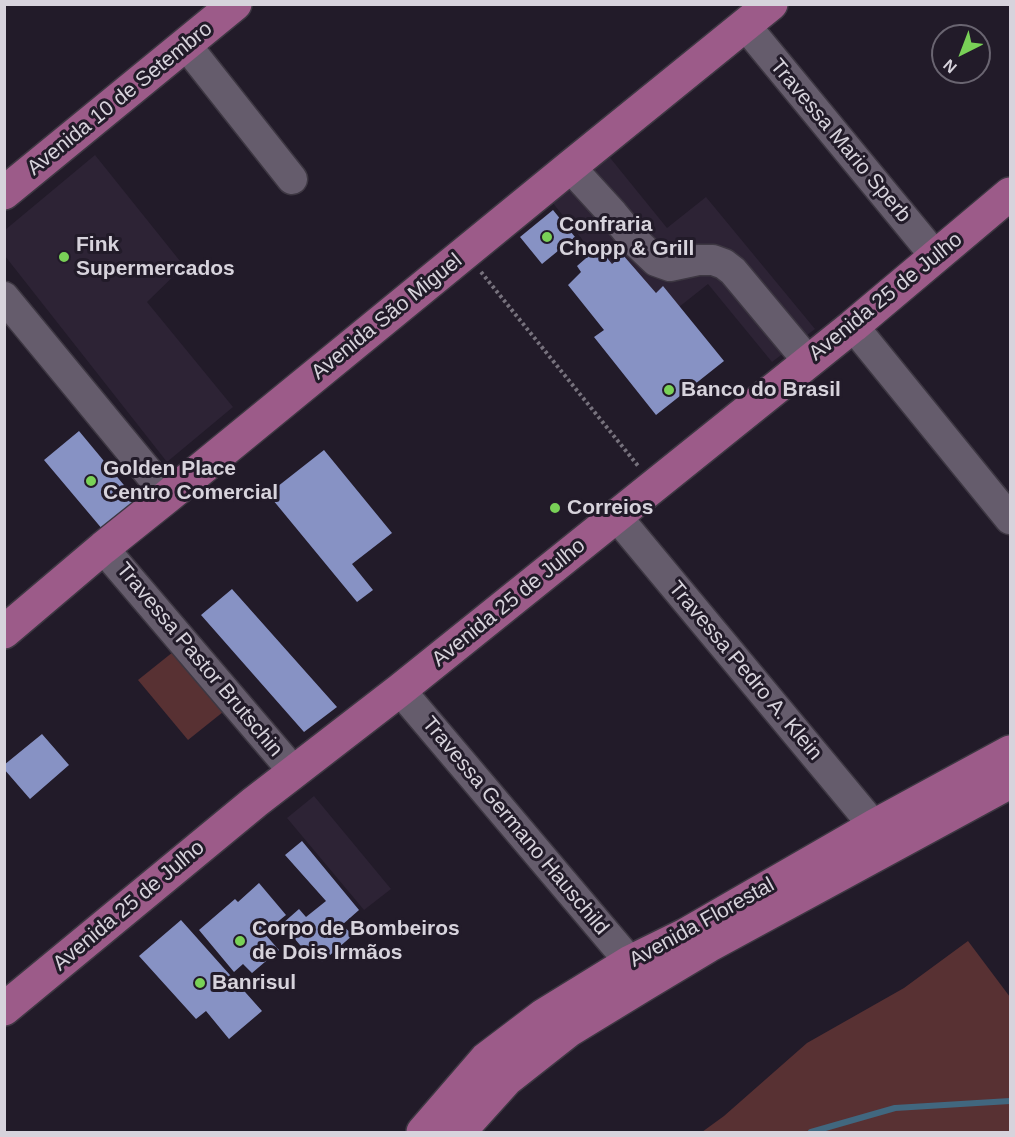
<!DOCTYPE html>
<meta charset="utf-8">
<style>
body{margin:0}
#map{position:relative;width:1015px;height:1137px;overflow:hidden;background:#221b29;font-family:Helvetica,sans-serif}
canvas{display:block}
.frame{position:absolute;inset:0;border:6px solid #d7d3dc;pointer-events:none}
.north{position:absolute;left:931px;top:24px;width:60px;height:60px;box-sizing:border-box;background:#221b29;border:2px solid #6a6571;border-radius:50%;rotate:222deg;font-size:16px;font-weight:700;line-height:24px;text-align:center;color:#d7d3dc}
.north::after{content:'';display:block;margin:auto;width:21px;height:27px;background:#79d157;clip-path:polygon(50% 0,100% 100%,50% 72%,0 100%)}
</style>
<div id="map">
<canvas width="1015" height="1137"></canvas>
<div class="frame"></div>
<div class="north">N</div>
</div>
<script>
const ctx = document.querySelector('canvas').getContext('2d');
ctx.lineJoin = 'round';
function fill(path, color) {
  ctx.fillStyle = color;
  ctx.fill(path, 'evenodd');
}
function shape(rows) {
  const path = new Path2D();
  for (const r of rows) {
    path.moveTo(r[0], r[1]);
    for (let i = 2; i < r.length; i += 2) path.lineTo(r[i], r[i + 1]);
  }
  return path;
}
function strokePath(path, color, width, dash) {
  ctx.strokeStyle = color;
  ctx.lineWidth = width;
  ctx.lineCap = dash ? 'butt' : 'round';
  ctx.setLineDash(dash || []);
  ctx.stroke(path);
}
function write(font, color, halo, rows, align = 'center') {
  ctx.font = font + ' Helvetica,sans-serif';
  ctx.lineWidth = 6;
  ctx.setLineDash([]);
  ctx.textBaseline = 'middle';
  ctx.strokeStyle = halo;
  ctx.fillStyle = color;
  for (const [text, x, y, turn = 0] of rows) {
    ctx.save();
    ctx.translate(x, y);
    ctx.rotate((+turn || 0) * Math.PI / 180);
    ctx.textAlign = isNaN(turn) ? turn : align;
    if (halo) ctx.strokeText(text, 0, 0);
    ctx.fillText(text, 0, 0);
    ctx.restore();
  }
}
fill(shape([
 [607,154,667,228,706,197,815,329,772,362,708,284,679,307,663,287,656,293,623,255,612,264,597,258,552,202],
 [95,155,184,266,147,302,233,407,167,462,5,256,5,230],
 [314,796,391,889,364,910,287,818]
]), '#2d2335');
fill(shape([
 [173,652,223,712,188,740,138,680],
 [968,941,1010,997,1010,1132,702,1132,724,1116,807,1043,904,988]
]), '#583133');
strokePath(shape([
 [811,1132,895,1108,1010,1101]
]), '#41677f', 6);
fill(shape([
 [553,210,575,237,542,264,520,237],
 [593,252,597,258,603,253,612,264,623,255,656,293,663,286,724,361,656,415,594,337,604,330,568,285,581,272,577,266],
 [79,431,138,502,103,530,44,460],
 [324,450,392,533,352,564,373,590,357,602,268,494],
 [232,589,337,707,304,732,201,615],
 [42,734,69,765,30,799,4,769,4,765],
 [302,841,359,910,342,925,353,935,322,962,310,949,306,952,282,924,299,909,306,917,326,901,285,855],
 [259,883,286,915,264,933,279,950,252,973,243,964,234,972,199,930,235,899,238,902],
 [181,920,262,1011,229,1039,206,1011,196,1019,139,956]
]), '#8792c4');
const minor = shape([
 [745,25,936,257],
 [186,45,292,179],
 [570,167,613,214,638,244,656,261,670,266,698,260,713,260,724,264,733,271,808,361],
 [4,297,168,496],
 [853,326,1010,519],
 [617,517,874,826],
 [103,548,294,772],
 [400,690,630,962]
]);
const major = shape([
 [4,193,235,4],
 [4,632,103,548,168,496,570,167,771,4],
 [4,1009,255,802,400,690,853,326,1010,194],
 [423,1132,486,1059,544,1015,630,962,685,935,874,826,1010,752],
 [459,1132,507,1079,568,1031,645,984,708,946,1010,782]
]);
strokePath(minor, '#3d3742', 33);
strokePath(major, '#3d3742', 36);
strokePath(shape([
 [481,272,639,467]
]), '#77727d', 4, [3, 3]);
strokePath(minor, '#655c6c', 30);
strokePath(major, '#9c5b89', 33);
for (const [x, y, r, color] of [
 [547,237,6,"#79d157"],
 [64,257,6,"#79d157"],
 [669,390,6,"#79d157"],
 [91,481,6,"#79d157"],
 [555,508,6,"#79d157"],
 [240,941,6,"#79d157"],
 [200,983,6,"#79d157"]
]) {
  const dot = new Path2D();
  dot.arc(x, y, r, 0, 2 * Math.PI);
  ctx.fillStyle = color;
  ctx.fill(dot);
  strokePath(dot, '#221b29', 2);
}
write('21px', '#d7d3dc', '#221b29', [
 ["Avenida 10 de Setembro",120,99,-39],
 ["Travessa Mario Sperb",840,141,50],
 ["Avenida 25 de Julho",886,297,-39],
 ["Avenida São Miguel",387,317,-39],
 ["Avenida 25 de Julho",509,603,-39],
 ["Travessa Pastor Brutschin",199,660,50],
 ["Travessa Pedro A. Klein",745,671,50],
 ["Travessa Germano Hauschild",515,826,50],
 ["Avenida 25 de Julho",129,906,-40],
 ["Avenida Florestal",702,923,-29]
]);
write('bold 21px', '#d7d3dc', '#221b29', [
 ["Confraria",559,225],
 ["Chopp & Grill",559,249],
 ["Fink",76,245],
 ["Supermercados",76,269],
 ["Banco do Brasil",681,390],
 ["Golden Place",103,469],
 ["Centro Comercial",103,493],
 ["Correios",567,508],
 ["Corpo de Bombeiros",252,929],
 ["de Dois Irmãos",252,953],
 ["Banrisul",212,983]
], 'left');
</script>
